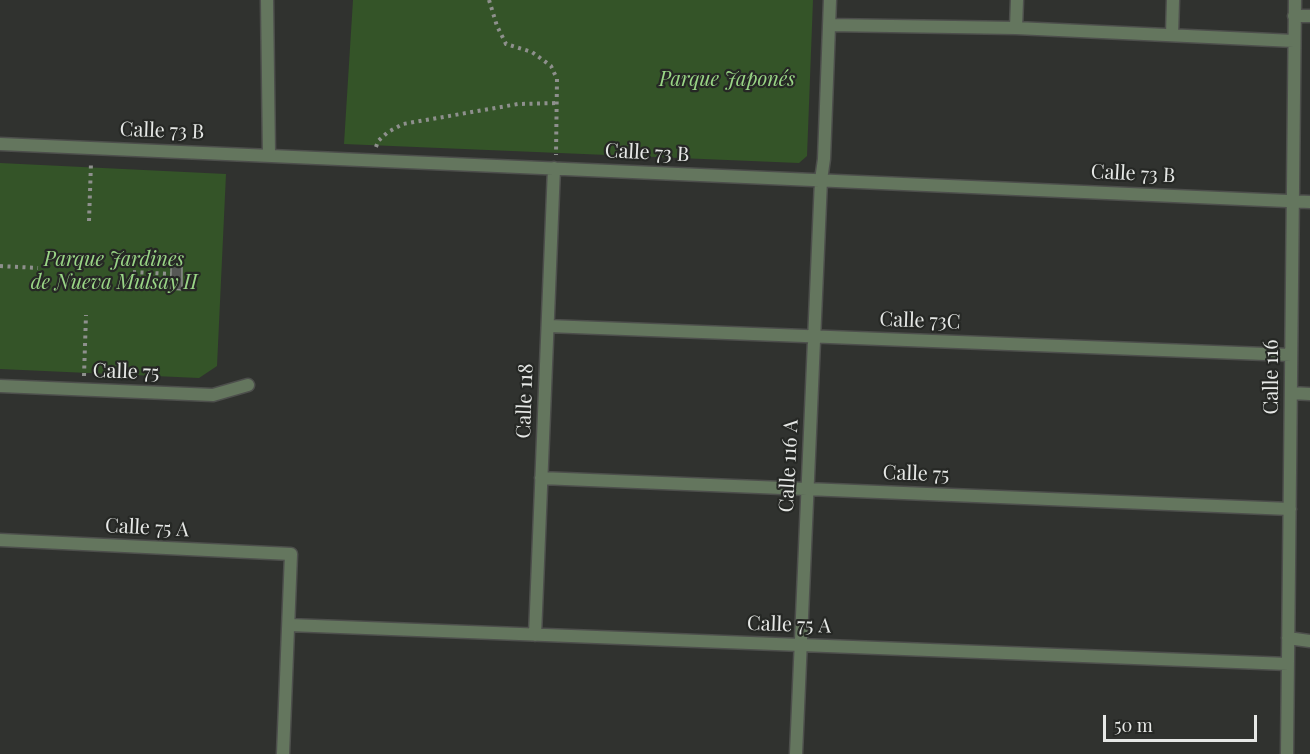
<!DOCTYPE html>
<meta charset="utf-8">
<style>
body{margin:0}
#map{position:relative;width:1310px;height:754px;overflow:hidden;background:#30322f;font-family:"Playfair Display",serif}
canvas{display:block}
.scale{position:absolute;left:1103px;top:715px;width:154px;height:27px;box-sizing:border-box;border:3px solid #e6e8e6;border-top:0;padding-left:8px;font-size:18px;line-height:21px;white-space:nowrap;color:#e6e8e6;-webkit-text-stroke:4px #262825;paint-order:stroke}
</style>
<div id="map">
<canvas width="1310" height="754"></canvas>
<div class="scale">50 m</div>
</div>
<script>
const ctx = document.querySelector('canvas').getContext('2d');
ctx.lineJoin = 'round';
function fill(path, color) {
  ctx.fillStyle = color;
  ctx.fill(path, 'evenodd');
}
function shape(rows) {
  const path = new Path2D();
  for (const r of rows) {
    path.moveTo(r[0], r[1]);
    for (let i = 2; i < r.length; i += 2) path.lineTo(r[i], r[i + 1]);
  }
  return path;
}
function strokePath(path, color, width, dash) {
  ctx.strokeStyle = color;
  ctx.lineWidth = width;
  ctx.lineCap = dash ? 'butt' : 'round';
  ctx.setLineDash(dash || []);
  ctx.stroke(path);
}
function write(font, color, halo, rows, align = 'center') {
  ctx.font = font + ' "Playfair Display",serif';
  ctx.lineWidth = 4.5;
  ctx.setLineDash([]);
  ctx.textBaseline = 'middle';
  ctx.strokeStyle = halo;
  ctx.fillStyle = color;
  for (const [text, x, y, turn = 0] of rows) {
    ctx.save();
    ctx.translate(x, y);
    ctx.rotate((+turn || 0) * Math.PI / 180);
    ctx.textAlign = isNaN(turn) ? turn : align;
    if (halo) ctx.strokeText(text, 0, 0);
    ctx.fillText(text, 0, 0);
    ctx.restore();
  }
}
fill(shape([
 [353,0,813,0,807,156,799,163,344,144],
 [0,163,226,174,217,366,199,378,0,369]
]), '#345428');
const building = shape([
 [171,254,182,254,182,290,171,289,171,254]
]);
fill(building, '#565855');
strokePath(building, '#898c88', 1.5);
const minor = shape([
 [267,0,269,155],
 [1294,16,1310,16],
 [829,25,1016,28,1294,41],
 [1016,28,1017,0],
 [1172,35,1173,0],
 [0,144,1310,202],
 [548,326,1291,355],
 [0,386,213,395,248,385],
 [1291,393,1310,394],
 [541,478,1290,509],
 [0,540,291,554,283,754],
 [289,625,1288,664],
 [535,635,554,168],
 [1288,638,1310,641],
 [796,754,821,180,824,159,830,0],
 [1287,754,1295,0]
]);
strokePath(minor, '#4d4f4c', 15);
strokePath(shape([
 [489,0,497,26,506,44,532,52,551,66,557,79,556,155],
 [376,147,378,141,388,132,403,124,518,104,558,103],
 [89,221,91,163],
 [0,266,38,268],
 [133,272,171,274],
 [84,376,86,315]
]), '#8e908d', 4, [3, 4.5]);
strokePath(minor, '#64765e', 12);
write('italic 20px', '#9ad686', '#262825', [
 ["Parque Japonés",727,80],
 ["Parque Jardines",114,260],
 ["de Nueva Mulsay II",114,283]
]);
write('20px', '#e6e8e6', '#262825', [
 ["Calle 73 B",162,131,2],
 ["Calle 73 B",647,153,3],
 ["Calle 73 B",1133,174,3],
 ["Calle 73C",920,321,2],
 ["Calle 75",126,372,2],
 ["Calle 116",1272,377,-90],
 ["Calle 118",525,401,-88],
 ["Calle 116 A",789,466,-87],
 ["Calle 75",916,474,2],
 ["Calle 75 A",147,528,3],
 ["Calle 75 A",789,625,2]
]);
</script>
